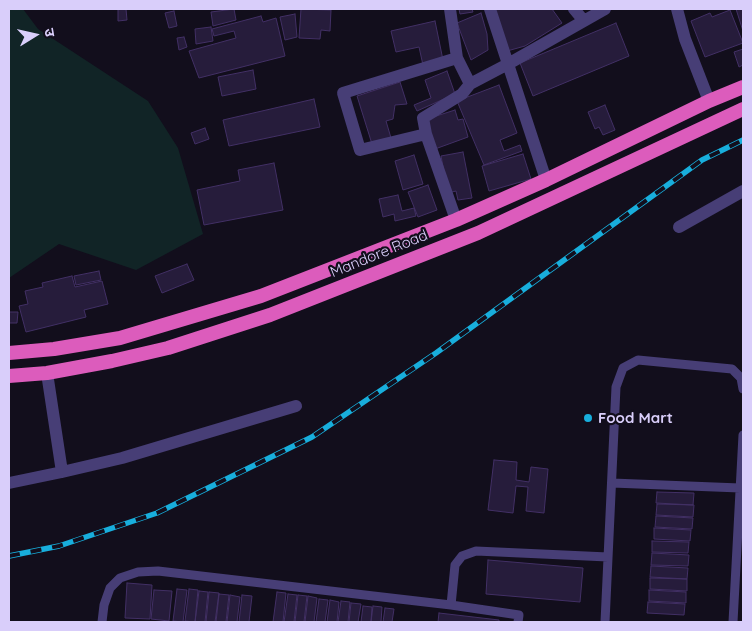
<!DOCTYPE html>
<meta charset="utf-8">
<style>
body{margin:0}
#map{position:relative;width:752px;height:631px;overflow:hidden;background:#120e1c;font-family:Quicksand,"Noto Sans Devanagari",sans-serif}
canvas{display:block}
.frame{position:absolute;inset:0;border:10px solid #d9cefa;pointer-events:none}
.north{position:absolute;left:10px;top:10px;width:50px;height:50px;-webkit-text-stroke:4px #120e1c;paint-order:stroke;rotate:80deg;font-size:14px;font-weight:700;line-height:20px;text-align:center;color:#d9cefa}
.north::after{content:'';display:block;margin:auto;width:18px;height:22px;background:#d9cefa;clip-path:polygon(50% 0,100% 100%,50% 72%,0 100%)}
</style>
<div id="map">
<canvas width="752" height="631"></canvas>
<div class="frame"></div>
<div class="north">उ</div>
</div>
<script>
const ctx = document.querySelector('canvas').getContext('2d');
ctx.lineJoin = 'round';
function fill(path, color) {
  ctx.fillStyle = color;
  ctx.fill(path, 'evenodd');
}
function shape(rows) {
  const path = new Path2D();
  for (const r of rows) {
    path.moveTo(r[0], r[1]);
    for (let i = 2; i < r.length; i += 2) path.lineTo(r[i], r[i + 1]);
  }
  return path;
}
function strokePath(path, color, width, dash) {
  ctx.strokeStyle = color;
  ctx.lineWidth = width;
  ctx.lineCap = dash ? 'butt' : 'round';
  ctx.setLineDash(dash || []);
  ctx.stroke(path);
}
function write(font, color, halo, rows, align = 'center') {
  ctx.font = font + ' Quicksand,sans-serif';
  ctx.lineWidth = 4.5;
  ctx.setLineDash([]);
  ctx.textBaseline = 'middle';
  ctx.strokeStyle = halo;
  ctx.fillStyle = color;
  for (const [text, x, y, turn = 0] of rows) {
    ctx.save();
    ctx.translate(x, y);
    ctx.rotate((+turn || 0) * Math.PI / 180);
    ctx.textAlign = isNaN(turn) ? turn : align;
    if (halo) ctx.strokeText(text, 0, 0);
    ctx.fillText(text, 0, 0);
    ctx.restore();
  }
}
fill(shape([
 [9,9,23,9,38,29,148,101,178,148,203,234,136,270,59,244,9,278]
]), '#112426');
const building = shape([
 [118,9,126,9,127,20,118,21,118,9],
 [234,9,236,20,213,26,211,12,234,9],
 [301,9,331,10,330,31,321,30,320,39,299,38,301,9],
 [459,9,472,9,473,12,460,14,459,9],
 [493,9,552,9,562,23,525,46,507,51,493,9],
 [736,9,743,9,743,31,736,9],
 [730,10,743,43,705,57,691,21,710,13,712,17,730,10],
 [174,11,177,26,169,28,165,13,174,11],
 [481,13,487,34,488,50,471,60,457,23,481,13],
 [295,14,297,37,285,40,280,17,295,14],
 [261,16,263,22,276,18,285,56,199,78,189,51,236,38,234,31,214,36,212,29,261,16],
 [435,21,443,60,423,65,419,47,396,52,391,31,435,21],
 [616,23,629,56,533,96,520,63,616,23],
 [211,27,213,41,196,44,195,29,211,27],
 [184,37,187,47,179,50,177,38,184,37],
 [743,49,743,65,739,67,734,52,743,49],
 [253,70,256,89,222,96,218,77,253,70],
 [447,71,455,94,417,111,414,105,431,98,425,80,447,71],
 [400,82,407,104,395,105,393,119,386,121,391,138,372,144,357,96,400,82],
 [499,85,517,133,500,140,504,151,520,145,522,151,484,165,457,101,499,85],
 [314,99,320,127,229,146,223,120,314,99],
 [605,105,615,130,603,135,599,127,595,129,588,112,605,105],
 [455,110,458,120,463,119,468,137,435,149,427,119,455,110],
 [205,128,209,139,195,144,191,133,205,128],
 [463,152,472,198,458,200,456,191,448,193,441,156,463,152],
 [523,154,531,179,489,191,482,166,523,154],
 [414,155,423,184,403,190,395,161,414,155],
 [274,163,283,210,204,225,197,190,240,181,238,170,274,163],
 [428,185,437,210,418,217,408,192,428,185],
 [398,195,402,211,414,208,416,216,395,221,394,214,383,217,379,199,398,195],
 [187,264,194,280,162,293,155,276,187,264],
 [99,271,101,280,76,285,74,276,99,271],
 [72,276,75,287,102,281,108,304,84,310,86,317,26,332,19,306,28,304,25,291,43,287,42,283,72,276],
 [9,312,18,312,17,323,9,323,9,312],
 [494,460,517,462,516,480,529,482,531,467,548,469,544,513,526,511,528,487,516,486,513,513,488,510,494,460],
 [657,492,694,493,693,505,656,503,657,492],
 [657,504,694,505,693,517,656,515,657,504],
 [656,516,693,518,692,529,655,527,656,516],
 [654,528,691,530,690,541,654,539,654,528],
 [652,541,689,542,688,553,652,552,652,541],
 [652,553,689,555,688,566,651,565,652,553],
 [488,560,583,568,580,602,486,594,488,560],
 [651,566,688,568,687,579,650,577,651,566],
 [650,578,687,579,687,591,650,589,650,578],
 [127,583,152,585,150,619,125,618,127,583],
 [177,589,187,590,183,622,173,621,177,589],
 [189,589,198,590,195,622,185,621,189,589],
 [154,590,172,591,169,621,151,619,154,590],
 [649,590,686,592,686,603,649,601,649,590],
 [199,591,208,592,205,622,195,622,199,591],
 [209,592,219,593,215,622,206,622,209,592],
 [277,592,286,593,283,622,273,622,277,592],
 [219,594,229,595,226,622,216,622,219,594],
 [288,594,297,595,294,622,284,622,288,594],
 [230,595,240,597,237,622,227,622,230,595],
 [242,595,252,596,249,622,239,622,242,595],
 [298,595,307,596,304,622,295,622,298,595],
 [308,596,317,598,314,622,305,622,308,596],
 [319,599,328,600,325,622,316,622,319,599],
 [330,600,339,602,337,622,327,622,330,600],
 [341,601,350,602,348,622,338,622,341,601],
 [648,602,685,604,684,615,647,613,648,602],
 [351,603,361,604,358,622,349,622,351,603],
 [363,606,372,607,371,622,361,622,363,606],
 [373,606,382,607,381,622,371,622,373,606],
 [385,608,394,609,392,622,383,622,385,608],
 [439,613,499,620,499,622,438,622,439,613]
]);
fill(building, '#261c3b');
strokePath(building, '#423065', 1);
strokePath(shape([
 [612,483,740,488],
 [451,605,455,565,462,556,476,551,608,557],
 [102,622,104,605,110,588,120,578,138,572,158,571,451,605,519,615,518,622],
 [605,622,616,387,623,368,638,360,732,369,741,378,743,389],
 [733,622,743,435]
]), '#473e76', 9);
strokePath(shape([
 [450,9,457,58,470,84,508,64,490,9],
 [574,9,584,21],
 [677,9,685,39,709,101],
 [426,134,360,150,343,93,457,58],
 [546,180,508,64,605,9],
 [456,220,426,134,423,118,462,94,470,84],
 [679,227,743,191],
 [47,373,62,472,122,458,296,406],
 [9,483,62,472]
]), '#473e76', 12);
strokePath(shape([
 [9,353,54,349,120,338,261,296,456,220,546,180,709,101,743,87],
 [9,376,47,373,112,361,168,348,270,315,478,233,743,109]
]), '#dc5cbc', 14);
const rail = shape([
 [9,556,59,546,157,513,312,437,436,353,702,160,743,140]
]);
strokePath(rail, '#18aedc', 5.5);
strokePath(rail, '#120e1c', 4, [11]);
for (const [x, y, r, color] of [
 [588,418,5,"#18aedc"]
]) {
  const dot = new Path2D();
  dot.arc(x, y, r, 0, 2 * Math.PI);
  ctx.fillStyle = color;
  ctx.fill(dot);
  strokePath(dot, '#120e1c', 2);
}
write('15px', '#d9cefa', '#120e1c', [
 ["Mandore Road",379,254,-22]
]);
write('bold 15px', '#d9cefa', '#120e1c', [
 ["Food Mart",598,418]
], 'left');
</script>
